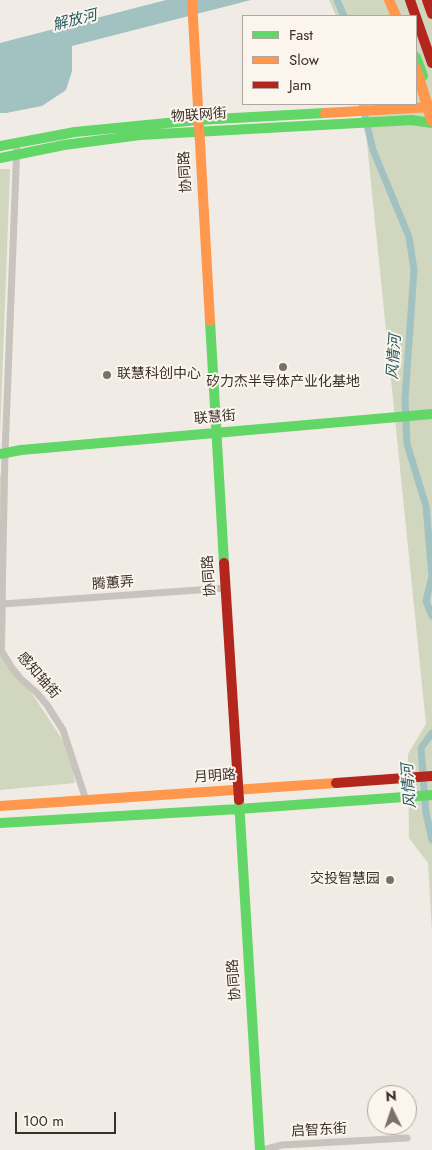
<!DOCTYPE html>
<meta charset="utf-8">
<style>
body{margin:0}
#map{position:relative;width:432px;height:1150px;overflow:hidden;background:#f0ebe5;font-family:Jost,sans-serif}
canvas{display:block}
.legend{position:absolute;left:242px;top:15px;width:175px;height:90px;box-sizing:border-box;background:#fbf5ee;border:1px solid #aea6a0;margin:0;padding:6px 9px;list-style:none;font-size:15px;color:#3b302b}
.legend li{display:flex;align-items:center;gap:10px;height:25px}
.legend b{width:25px;border:1px solid #aea6a0}
.north{position:absolute;left:367px;top:1085px;width:50px;height:50px;box-sizing:border-box;background:#fbf5ee;border:1px solid #aea6a0;border-radius:50%;rotate:356deg;font-size:14px;font-weight:700;line-height:20px;text-align:center;color:#3b302b}
.north::after{content:'';display:block;margin:auto;width:18px;height:22px;background:#7a716c;clip-path:polygon(50% 0,100% 100%,50% 72%,0 100%)}
.scale{position:absolute;left:15px;top:1112px;width:101px;height:22px;box-sizing:border-box;border:2px solid #3b302b;border-top:0;padding-left:6px;font-size:15px;line-height:18px;white-space:nowrap;color:#3b302b;-webkit-text-stroke:4px #fbf5ee;paint-order:stroke}
</style>
<div id="map">
<canvas width="432" height="1150"></canvas>
<ul class="legend">
<li><b style="height:6px;background:#63d668"></b>Fast</li>
<li><b style="height:6px;background:#ff974d"></b>Slow</li>
<li><b style="height:6px;background:#b3261e"></b>Jam</li>
</ul>
<div class="north">N</div>
<div class="scale">100 m</div>
</div>
<script>
const ctx = document.querySelector('canvas').getContext('2d');
ctx.lineJoin = 'round';
function fill(path, color) {
  ctx.fillStyle = color;
  ctx.fill(path, 'evenodd');
}
function shape(rows) {
  const path = new Path2D();
  for (const r of rows) {
    path.moveTo(r[0], r[1]);
    for (let i = 2; i < r.length; i += 2) path.lineTo(r[i], r[i + 1]);
  }
  return path;
}
function strokePath(path, color, width, dash) {
  ctx.strokeStyle = color;
  ctx.lineWidth = width;
  ctx.lineCap = dash ? 'butt' : 'round';
  ctx.setLineDash(dash || []);
  ctx.stroke(path);
}
function write(font, color, halo, rows, align = 'center') {
  ctx.font = font + ' Jost,"Noto Sans SC",sans-serif';
  ctx.lineWidth = 4;
  ctx.setLineDash([]);
  ctx.textBaseline = 'middle';
  ctx.strokeStyle = halo;
  ctx.fillStyle = color;
  for (const [text, x, y, turn = 0] of rows) {
    ctx.save();
    ctx.translate(x, y);
    ctx.rotate((+turn || 0) * Math.PI / 180);
    ctx.textAlign = isNaN(turn) ? turn : align;
    if (halo) ctx.strokeText(text, 0, 0);
    ctx.fillText(text, 0, 0);
    ctx.restore();
  }
}
fill(shape([
 [329,0,432,0,432,932,428,863,409,838,408,754,426,724,363,104,416,104,416,16,336,16],
 [0,169,10,169,0,437],
 [0,472,2,481,6,605,5,653,70,751,75,783,0,790]
]), '#d1d6bf');
fill(shape([
 [166,0,251,0,72,46,72,71,66,90,42,106,6,113,0,113,0,43]
]), '#a1c2c1');
strokePath(shape([
 [337,0,344,16],
 [362,104,373,150,409,237,414,270,405,399,407,444,426,506,432,576,426,601,432,616],
 [432,733,421,748,426,813,432,840]
]), '#a1c2c1', 7);
strokePath(shape([
 [17,143,5,453,1,650,12,668,20,678,37,693,47,705,63,730,86,800],
 [2,604,226,588],
 [263,1150,282,1145,407,1138]
]), '#c9c3be', 7);
strokePath(shape([
 [416,57,423,76],
 [0,146,75,132,198,120,325,113],
 [0,158,64,145,140,135,412,120,432,123],
 [210,321,224,563],
 [0,454,21,450,432,414],
 [239,800,260,1150],
 [0,823,239,809,432,795]
]), '#63d668', 10);
strokePath(shape([
 [192,0,210,321],
 [389,0,396,16],
 [325,113,432,107],
 [0,806,336,783]
]), '#ff974d', 10);
strokePath(shape([
 [410,0,432,63],
 [427,0,432,14],
 [224,563,239,800],
 [336,783,432,776]
]), '#b3261e', 10);
strokePath(shape([
 [416,69,432,121]
]), '#ff974d', 11);
for (const [x, y, r, color] of [
 [283,367,5,"#7a716c"],
 [107,375,5,"#7a716c"],
 [390,880,5,"#7a716c"]
]) {
  const dot = new Path2D();
  dot.arc(x, y, r, 0, 2 * Math.PI);
  ctx.fillStyle = color;
  ctx.fill(dot);
  strokePath(dot, '#fbf5ee', 2);
}
write('14px', '#3b302b', '#fbf5ee', [
 ["物联网街",199,116,-4],
 ["协同路",186,172,-93],
 ["联慧街",215,418,-5],
 ["协同路",210,576,-94],
 ["腾蕙弄",113,584,-4],
 ["感知轴街",38,676,49],
 ["月明路",215,777,-4],
 ["协同路",235,980,-94],
 ["启智东街",319,1131,-3]
]);
write('14px', '#3b302b', '#fbf5ee', [
 ["联慧科创中心",117,375],
 ["矽力杰半导体产业化基地",283,383,"center"],
 ["交投智慧园",380,880,"right"]
], 'left');
write('italic 15px', '#1f5a5e', '#fbf5ee', [
 ["解放河",75,21,-14],
 ["风情河",395,357,-86],
 ["风情河",410,786,-94]
]);
</script>
